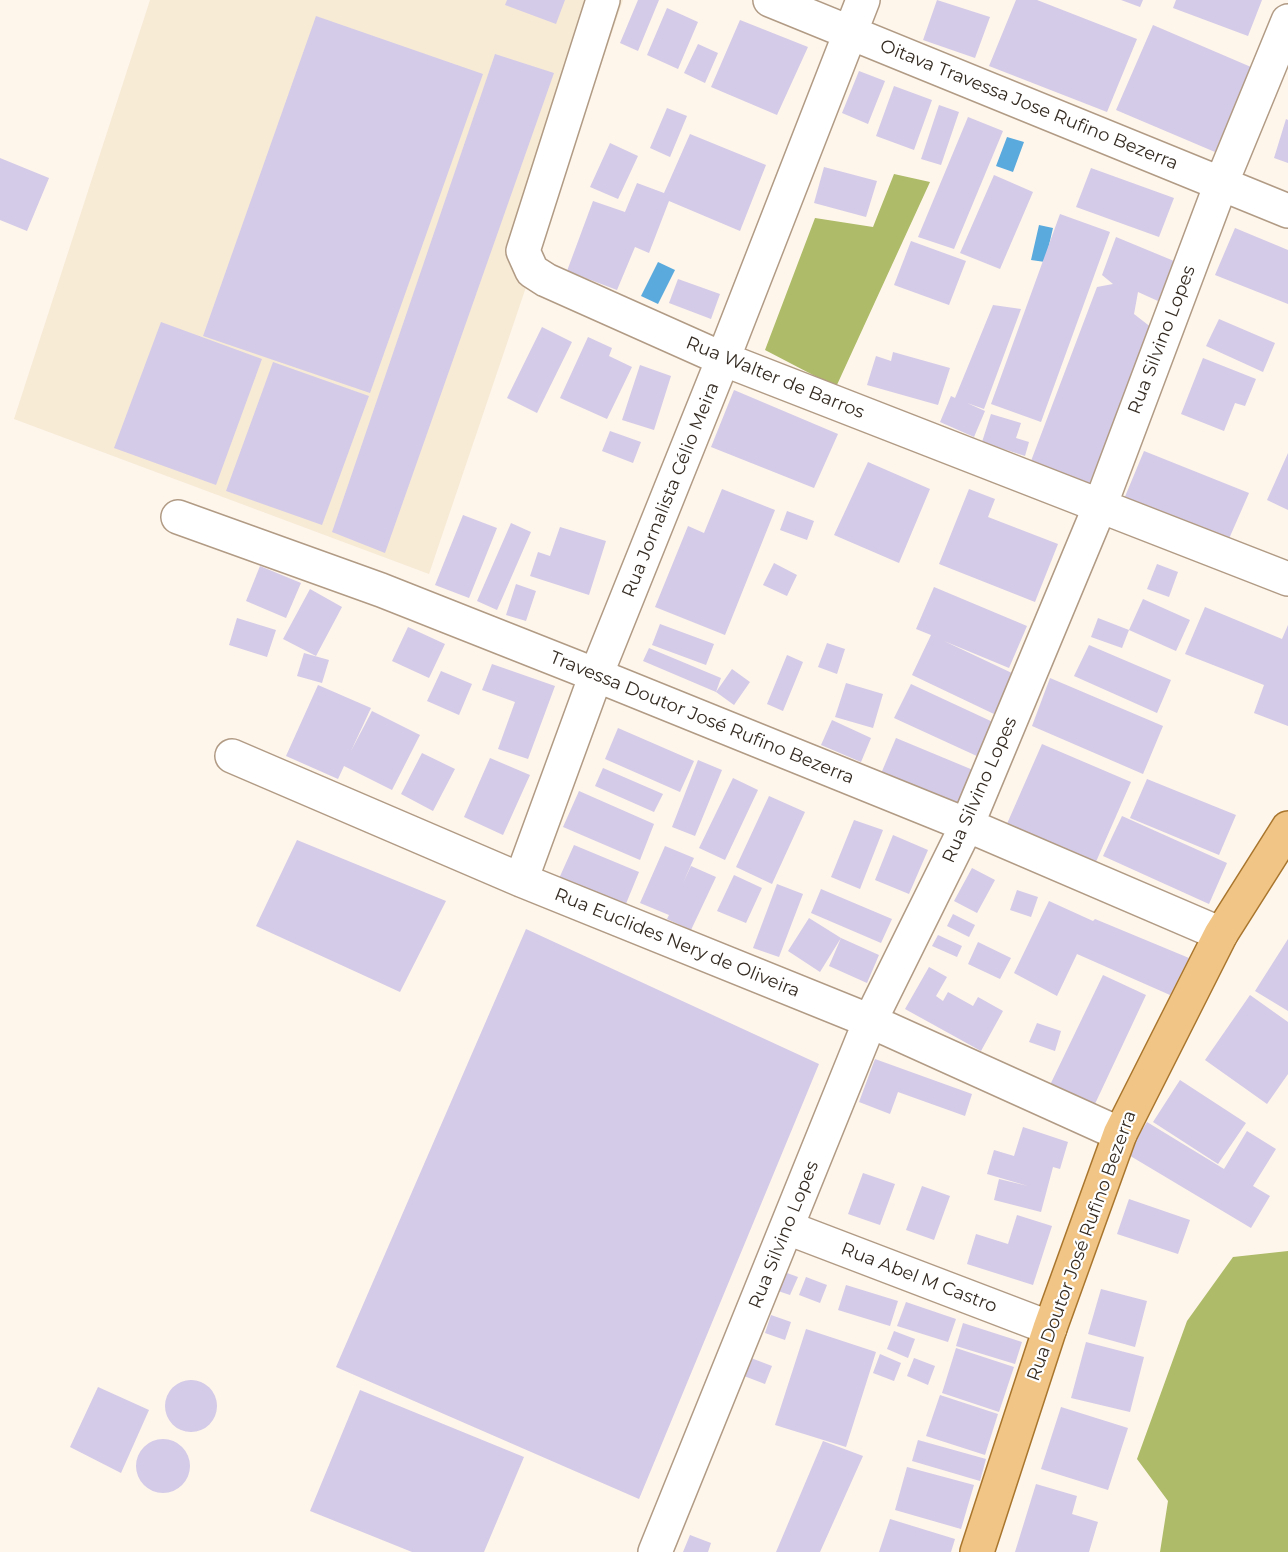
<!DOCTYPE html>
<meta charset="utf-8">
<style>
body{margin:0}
canvas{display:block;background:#fef5eb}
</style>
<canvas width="1288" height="1552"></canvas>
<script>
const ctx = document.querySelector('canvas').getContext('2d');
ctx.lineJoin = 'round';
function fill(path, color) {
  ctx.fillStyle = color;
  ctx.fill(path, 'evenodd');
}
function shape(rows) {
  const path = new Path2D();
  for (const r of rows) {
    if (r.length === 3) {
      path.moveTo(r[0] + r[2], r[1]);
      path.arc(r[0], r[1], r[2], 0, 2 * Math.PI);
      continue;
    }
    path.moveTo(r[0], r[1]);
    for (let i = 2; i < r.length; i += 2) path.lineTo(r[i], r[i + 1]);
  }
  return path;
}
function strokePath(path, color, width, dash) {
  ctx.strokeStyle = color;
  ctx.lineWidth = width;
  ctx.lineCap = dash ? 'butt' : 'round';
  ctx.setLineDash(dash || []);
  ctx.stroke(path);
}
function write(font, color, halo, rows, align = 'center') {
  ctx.font = font + ' Montserrat,sans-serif';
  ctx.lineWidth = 4.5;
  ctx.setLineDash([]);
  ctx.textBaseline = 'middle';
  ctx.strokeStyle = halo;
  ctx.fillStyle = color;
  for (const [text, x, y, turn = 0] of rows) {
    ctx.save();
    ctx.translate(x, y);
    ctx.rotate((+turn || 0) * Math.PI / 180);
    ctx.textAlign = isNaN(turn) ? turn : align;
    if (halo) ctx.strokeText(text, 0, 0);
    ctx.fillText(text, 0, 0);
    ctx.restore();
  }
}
fill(shape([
 [150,0,623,0,429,574,14,419]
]), '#f7ebd6');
fill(shape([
 [894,174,930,182,836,387,765,350,815,218,873,227],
 [1288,1251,1288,1552,1160,1552,1168,1501,1137,1459,1187,1321,1233,1257]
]), '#aebb68');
fill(shape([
 [1007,137,1024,142,1013,172,996,166],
 [1039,225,1053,228,1045,262,1031,260],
 [658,262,675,270,658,304,641,296]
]), '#5aaade');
fill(shape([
 [507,0,565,0,556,24,505,5],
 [638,0,659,0,638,51,620,43],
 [937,0,990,17,975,58,923,40],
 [1016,0,1037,0,1137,39,1107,112,989,66],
 [1121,0,1143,0,1140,7],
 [1176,0,1262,0,1248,36,1173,8],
 [667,8,698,22,678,69,647,55],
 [316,16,483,74,370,393,203,336],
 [740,20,808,47,777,115,711,87],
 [1153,25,1251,67,1215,152,1116,110],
 [698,44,718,53,705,83,684,73],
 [495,54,554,73,385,553,332,532],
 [859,71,885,81,868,124,842,113],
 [894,86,932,100,914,150,876,136],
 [939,105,959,112,941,165,921,159],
 [667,108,687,116,670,157,650,148],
 [968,117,1003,131,954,249,918,237],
 [1286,119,1288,120,1288,163,1274,158],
 [690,134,766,165,740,231,669,201,649,253,635,247,617,290,567,271,593,201,625,212,637,183,664,193],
 [610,143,638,156,618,199,590,187],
 [0,158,49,178,27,231,0,220],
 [824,167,877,181,866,217,814,203],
 [1091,168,1174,198,1159,237,1076,207],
 [994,175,1033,192,1000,269,960,253],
 [1060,214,1110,232,1041,422,991,404],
 [1235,228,1288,250,1288,304,1215,275],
 [1116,237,1174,261,1158,301,1138,292,1134,314,1152,328,1088,487,1031,461,1097,287,1113,284,1102,275],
 [911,241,966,261,949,305,894,285],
 [678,279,720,294,711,319,669,303],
 [993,305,1021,309,984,409,967,403,985,411,974,437,940,422,951,396,955,398],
 [1219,319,1275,343,1263,372,1206,346],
 [161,322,262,359,216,485,114,448],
 [542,327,572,342,537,413,507,398],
 [588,337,612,348,609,356,632,367,607,419,560,398],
 [893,352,950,368,938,405,867,385,876,356,891,361],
 [1203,358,1256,379,1245,406,1235,403,1224,431,1181,414],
 [273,362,369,396,322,525,226,491],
 [640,365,671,376,654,430,622,420],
 [734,390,838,434,814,488,711,447],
 [991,414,1021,423,1016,438,1029,442,1025,456,982,442],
 [610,431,641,442,633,463,602,451],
 [1144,451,1249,493,1228,541,1124,499],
 [1288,453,1288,510,1267,500],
 [868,462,930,489,899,563,834,535],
 [722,489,775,510,725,635,655,607,688,526,704,533],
 [969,489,995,499,988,517,1058,544,1035,602,939,564],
 [787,511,814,521,807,540,780,530],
 [463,515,497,528,469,598,435,585],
 [511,523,531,532,497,610,477,601],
 [560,527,606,541,589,595,530,576,538,552,550,556],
 [774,563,797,575,787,596,763,585],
 [1157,564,1178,572,1169,597,1147,589],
 [260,566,301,583,286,618,246,601],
 [516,584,536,591,526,621,506,615],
 [934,587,1027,626,1009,668,944,641,1014,674,994,714,912,675,931,635,916,629],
 [310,589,342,607,316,656,283,639],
 [1143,599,1190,620,1176,651,1129,630],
 [1205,607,1282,639,1288,625,1288,726,1254,713,1264,685,1185,654],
 [237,618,276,630,267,657,229,645],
 [1098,618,1129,630,1122,648,1091,637],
 [660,624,714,644,706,665,652,645],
 [408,627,445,644,429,678,392,661],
 [827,643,845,649,837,674,818,667],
 [1089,645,1171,680,1157,713,1074,676],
 [649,648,721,678,716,692,732,669,750,682,734,705,716,692,643,661],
 [304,653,329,660,322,683,297,676],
 [787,655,803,662,783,711,767,704],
 [492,664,555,686,528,759,498,749,515,702,482,690],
 [441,671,472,684,459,715,427,701],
 [1050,678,1163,726,1143,774,1032,726],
 [846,683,883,694,873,728,835,717],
 [911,684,995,723,979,757,894,718],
 [318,685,371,708,351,751,372,711,420,735,392,790,344,766,338,779,286,756],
 [832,720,871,738,861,762,821,745],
 [618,728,694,761,680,792,605,759],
 [896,738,973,770,957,808,880,776],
 [1042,744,1131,782,1095,864,1006,826],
 [422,753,455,769,433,811,401,794],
 [490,758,530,775,503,835,464,817],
 [698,760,722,770,695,836,672,827],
 [603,768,663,794,654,812,595,786],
 [733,778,758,790,725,860,699,848],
 [1147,779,1236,815,1219,855,1130,818],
 [579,791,654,824,640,860,563,827],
 [769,796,805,812,772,884,736,867],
 [1122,816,1227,863,1209,904,1103,856],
 [854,820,883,830,860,889,831,877],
 [893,835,928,850,909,894,875,880],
 [297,840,446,901,400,992,256,926],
 [574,845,639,872,623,911,557,883],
 [665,846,694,858,683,883,691,866,716,877,691,930,667,919,669,915,640,903],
 [972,868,995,880,977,913,954,901],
 [734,875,762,888,746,923,717,911],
 [777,884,803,894,779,957,753,948],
 [821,889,892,919,881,943,811,913],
 [1017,890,1038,897,1031,917,1010,910],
 [1049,901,1093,921,1095,919,1189,958,1170,995,1077,954,1057,996,1014,973],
 [953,914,975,925,969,937,947,926],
 [809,918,841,938,820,972,788,951],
 [526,929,819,1064,639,1499,336,1367],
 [938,935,962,946,957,957,932,946],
 [841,938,879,955,867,983,829,966],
 [1288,939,1288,1011,1255,991],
 [978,942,1011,958,1000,979,968,964],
 [929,967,947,977,936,996,943,1001,948,992,973,1006,978,997,1003,1011,981,1051,905,1009],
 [1103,975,1146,995,1094,1106,1050,1085],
 [1250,995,1288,1022,1288,1074,1267,1104,1205,1060],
 [1037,1023,1061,1031,1055,1051,1029,1042],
 [875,1059,972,1094,965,1116,898,1092,890,1114,859,1102],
 [1180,1080,1246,1123,1218,1164,1153,1122],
 [1147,1122,1224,1169,1247,1131,1276,1149,1253,1186,1270,1196,1251,1228,1127,1154],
 [1023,1127,1068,1142,1060,1169,1053,1167,1041,1212,994,1200,999,1179,1028,1186,987,1174,994,1150,1014,1156],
 [863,1173,895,1184,880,1225,848,1214],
 [922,1186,950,1196,934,1240,906,1230],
 [1129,1199,1190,1220,1178,1254,1117,1234],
 [1017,1215,1052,1226,1033,1285,967,1264,976,1234,1008,1244],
 [776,1269,798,1277,790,1295,769,1288],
 [806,1277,827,1285,820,1303,799,1295],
 [846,1285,898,1301,890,1326,838,1310],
 [1101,1289,1147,1301,1135,1347,1088,1334],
 [906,1302,956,1319,948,1342,897,1326],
 [771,1315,791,1322,785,1340,765,1333],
 [963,1323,1022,1342,1015,1364,956,1346],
 [806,1329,876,1352,846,1447,775,1425],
 [894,1331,915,1339,908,1358,887,1349],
 [1086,1342,1144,1357,1130,1412,1071,1398],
 [956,1348,1014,1367,999,1412,942,1393],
 [880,1354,901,1363,894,1381,873,1373],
 [751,1358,772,1366,765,1384,744,1376],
 [914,1358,935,1366,928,1385,907,1376],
 [191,1406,26],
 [98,1387,149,1410,121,1473,70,1447],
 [360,1390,524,1457,484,1552,412,1552,310,1511],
 [940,1395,998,1414,985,1455,926,1436],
 [1061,1407,1128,1428,1108,1490,1041,1469],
 [163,1466,27],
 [918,1440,986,1459,980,1481,912,1461],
 [823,1441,863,1456,820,1552,776,1552],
 [907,1467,974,1485,961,1529,895,1510],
 [1036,1484,1077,1496,1072,1514,1098,1522,1089,1552,1015,1552],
 [890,1519,955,1539,951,1552,879,1552],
 [690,1535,711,1543,708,1552,683,1552]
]), '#d4cbe8');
const minor = shape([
 [603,0,523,251,532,271,546,280,723,359,1288,579],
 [770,0,1288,211],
 [178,517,381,590,596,675,967,825,1221,934],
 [232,756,521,880,870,1021,1120,1134],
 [521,880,596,675,723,359,863,0],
 [788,1228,1050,1328],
 [655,1552,870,1021,967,825,1100,506,1221,184,1288,21]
]);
const major = shape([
 [977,1552,1050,1328,1120,1134,1221,934,1288,828]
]);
strokePath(minor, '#b19b85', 36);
strokePath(major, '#a9762e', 36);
strokePath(minor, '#fff', 33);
strokePath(major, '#f1c585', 33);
write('18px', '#352c23', '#fff', [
 ["Oitava Travessa Jose Rufino Bezerra",1029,105,22],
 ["Rua Silvino Lopes",1162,340,-69],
 ["Rua Walter de Barros",775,378,22],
 ["Rua Jornalista Célio Meira",671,490,-68],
 ["Travessa Doutor José Rufino Bezerra",702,718,22],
 ["Rua Silvino Lopes",980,790,-66],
 ["Rua Euclides Nery de Oliveira",677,943,22],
 ["Rua Silvino Lopes",784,1235,-68],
 ["Rua Doutor José Rufino Bezerra",1082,1246,-70],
 ["Rua Abel M Castro",919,1278,21]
]);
</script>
